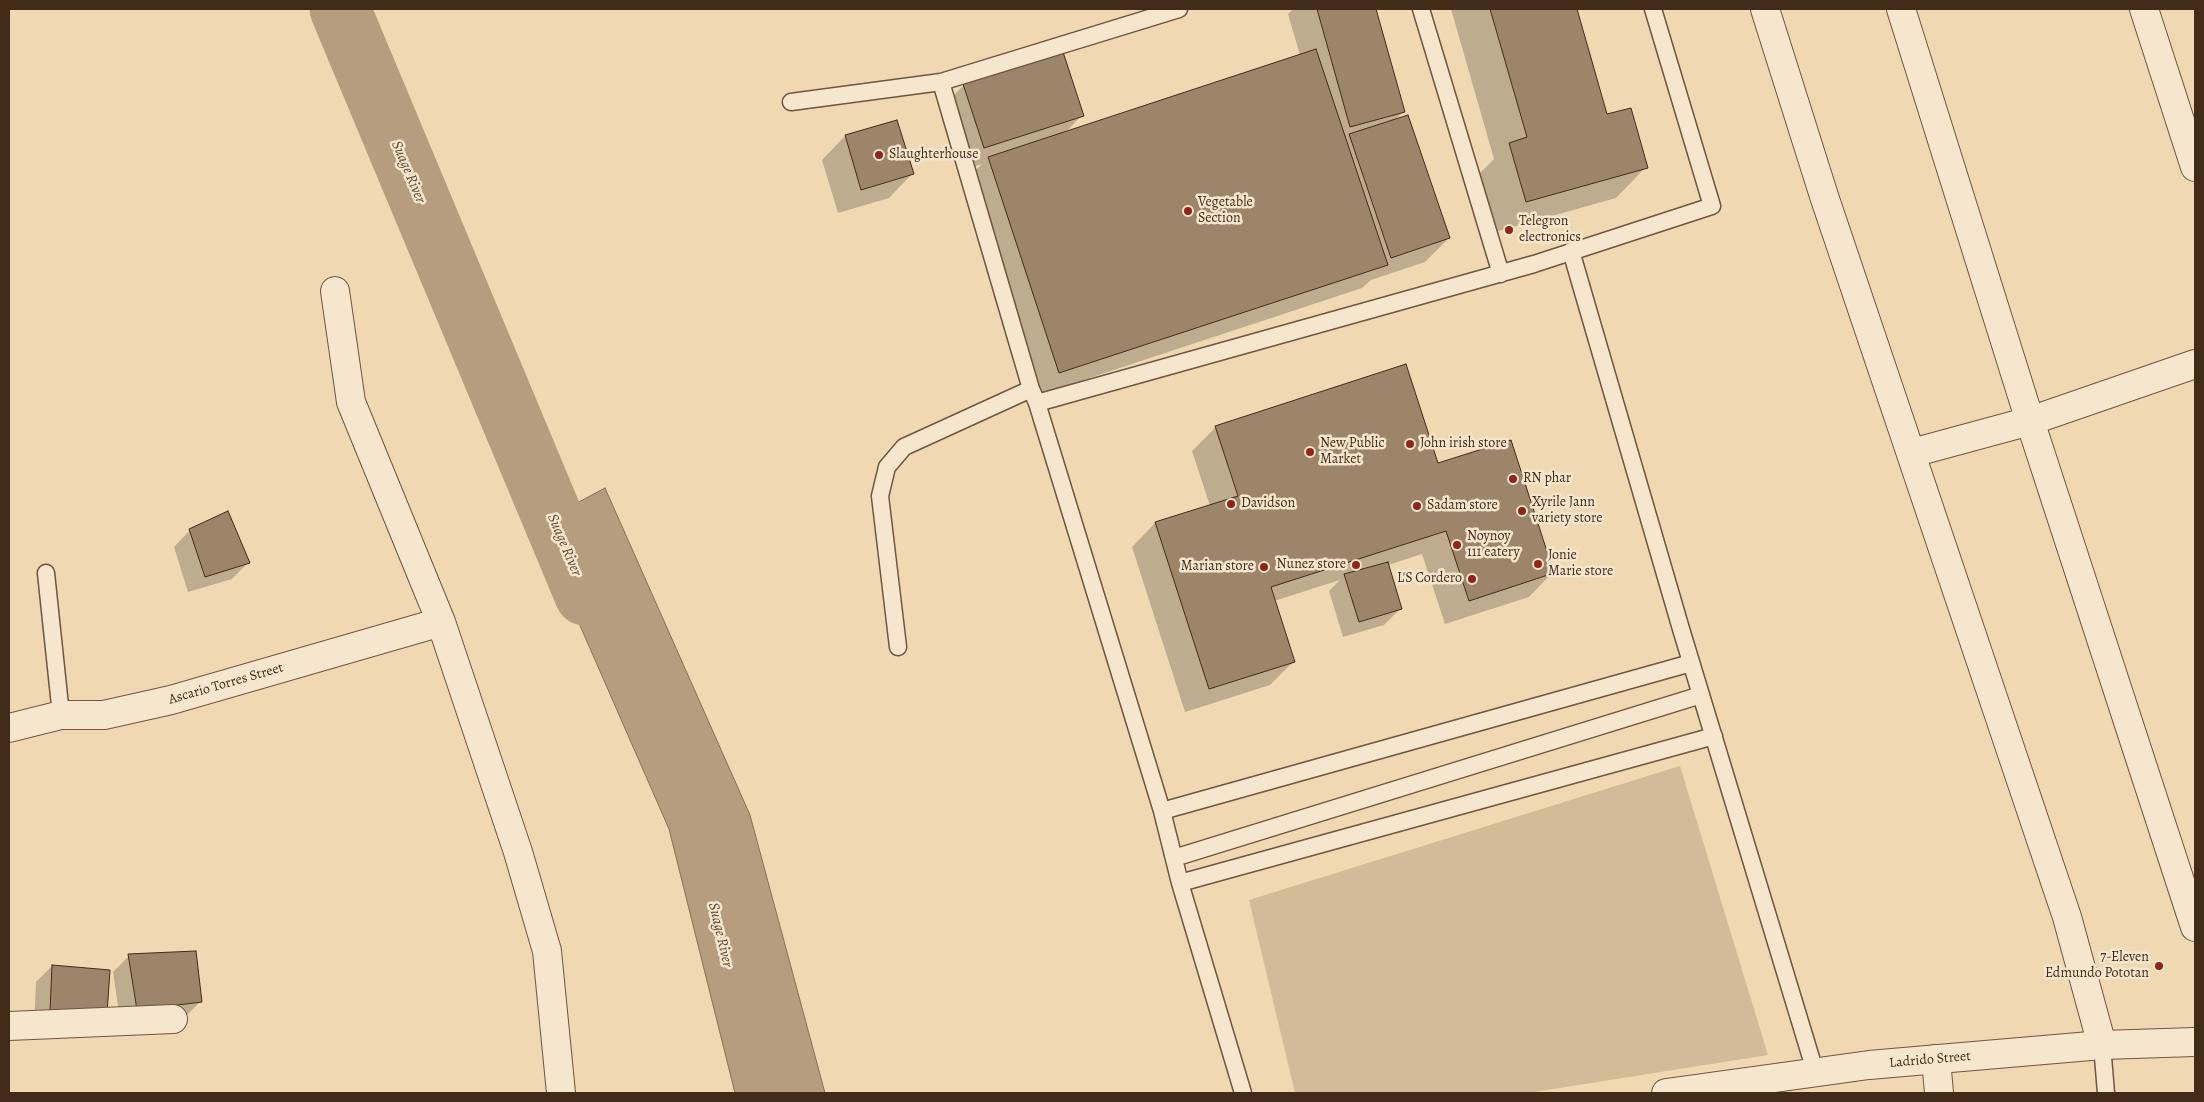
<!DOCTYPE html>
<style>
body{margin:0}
#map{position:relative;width:2204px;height:1102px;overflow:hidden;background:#efd8b2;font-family:Alegreya,serif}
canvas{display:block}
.frame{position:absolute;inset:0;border:10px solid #432b1a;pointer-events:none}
</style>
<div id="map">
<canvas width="2204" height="1102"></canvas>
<div class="frame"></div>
</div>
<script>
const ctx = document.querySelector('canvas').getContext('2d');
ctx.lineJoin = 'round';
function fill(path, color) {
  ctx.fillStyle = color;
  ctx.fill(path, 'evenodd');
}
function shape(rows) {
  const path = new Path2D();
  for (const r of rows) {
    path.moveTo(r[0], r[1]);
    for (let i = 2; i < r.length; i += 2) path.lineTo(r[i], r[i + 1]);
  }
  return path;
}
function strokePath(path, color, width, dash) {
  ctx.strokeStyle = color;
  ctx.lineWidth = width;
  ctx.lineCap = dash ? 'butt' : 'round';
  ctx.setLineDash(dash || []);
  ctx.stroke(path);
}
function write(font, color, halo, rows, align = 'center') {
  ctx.font = font + ' Alegreya,serif';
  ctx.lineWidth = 5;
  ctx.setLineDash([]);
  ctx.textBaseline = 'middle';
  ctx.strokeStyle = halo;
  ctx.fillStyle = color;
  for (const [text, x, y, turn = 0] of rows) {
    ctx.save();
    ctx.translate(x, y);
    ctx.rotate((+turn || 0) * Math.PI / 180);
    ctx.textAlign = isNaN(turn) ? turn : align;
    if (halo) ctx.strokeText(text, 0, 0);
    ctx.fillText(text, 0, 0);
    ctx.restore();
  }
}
fill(shape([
 [1680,766,1768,1055,1528,1093,1295,1093,1249,900]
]), '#d2bb98');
const water = shape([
 [605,488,750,815,825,1093,735,1093,669,829,536,525,605,488]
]);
fill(water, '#b59d7e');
strokePath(water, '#876f56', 1);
fill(shape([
 [1293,9,1375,9,1404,111,1395,120,1449,238,1425,262,1371,280,1362,288,1035,396,964,182,982,164,960,171,940,109,964,85,1082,115,1065,133,1300,55,1288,14],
 [1451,9,1576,9,1606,116,1646,167,1616,198,1495,232,1479,174,1494,159],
 [845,136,912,174,889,198,838,213,822,160],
 [1216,427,1438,464,1552,573,1529,597,1445,624,1422,554,1388,565,1400,609,1384,625,1343,637,1329,591,1340,580,1274,601,1294,661,1270,685,1185,712,1132,547,1155,523,1210,506,1192,451],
 [190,530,248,563,232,579,188,592,174,547],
 [129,956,201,1001,184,1018,121,1026,113,972],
 [52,966,106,1013,34,1028,36,982]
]), '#0003');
strokePath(shape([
 [340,9,585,595]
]), '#b59d7e', 61);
const building = shape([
 [1317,9,1376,9,1405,112,1350,127,1317,9],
 [1490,9,1577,9,1607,114,1631,108,1648,168,1526,202,1509,143,1527,137,1490,9],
 [1316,49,1388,265,1059,373,988,157,1316,49],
 [1063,52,1084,116,984,148,963,84,1063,52],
 [1408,115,1450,238,1391,258,1349,134,1408,115],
 [897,120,914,174,861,190,845,135,897,120],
 [1406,364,1438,463,1511,440,1554,573,1469,601,1446,531,1271,587,1295,662,1209,689,1155,522,1238,496,1215,426,1406,364],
 [228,511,250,563,205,577,189,529,228,511],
 [1388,562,1402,609,1359,622,1344,574,1388,562],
 [196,951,202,1002,137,1010,128,954,196,951],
 [52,965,110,970,107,1014,50,1012,52,965]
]);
fill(building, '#9c8569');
strokePath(building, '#432b1a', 1);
const service = shape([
 [1179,9,941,82,1031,389,1037,403,1162,811,1180,883,1243,1093],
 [1421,9,1501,274],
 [791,102,941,82],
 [1571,251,1681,629,1815,1071],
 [1037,403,1534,264,1712,206,1653,9],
 [46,573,61,715],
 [898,647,880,496,887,467,904,447,1031,389],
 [1162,811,1691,663],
 [1174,858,1701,695],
 [1180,883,1714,736],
 [2102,1045,2106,1093]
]);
const minor = shape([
 [1765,9,1824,196,2067,917,2102,1045],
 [1901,9,2030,421,2195,927],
 [2144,9,2195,167],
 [335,291,351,402,441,622,518,852,547,951,561,1093],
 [1912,453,2030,421,2195,364],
 [9,728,61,715,104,715,171,700,441,622],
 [9,1026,173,1019],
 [1936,1059,1939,1093]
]);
const tertiary = shape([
 [1666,1093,1869,1065,2102,1045,2195,1042]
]);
strokePath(service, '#6e5640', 19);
strokePath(minor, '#6e5640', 30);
strokePath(tertiary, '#6e5640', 30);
strokePath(service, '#f5e6cd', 16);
strokePath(minor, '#f5e6cd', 28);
strokePath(tertiary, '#f5e6cd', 28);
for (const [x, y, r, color] of [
 [879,155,5,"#8f2418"],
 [1188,211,5,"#8f2418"],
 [1509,230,5,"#8f2418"],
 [1410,444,5,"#8f2418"],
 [1310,452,5,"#8f2418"],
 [1513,479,5,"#8f2418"],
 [1231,504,5,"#8f2418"],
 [1417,506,5,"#8f2418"],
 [1522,511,5,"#8f2418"],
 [1457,545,5,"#8f2418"],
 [1538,564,5,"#8f2418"],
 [1356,565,5,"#8f2418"],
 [1264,567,5,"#8f2418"],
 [1472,579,5,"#8f2418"],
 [2159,966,5,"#8f2418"]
]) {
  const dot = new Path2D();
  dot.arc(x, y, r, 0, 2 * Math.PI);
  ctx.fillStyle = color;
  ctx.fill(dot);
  strokePath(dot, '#f5e6cd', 2);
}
write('14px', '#432b1a', '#f5e6cd', [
 ["Slaughterhouse",889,155],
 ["Vegetable",1198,203],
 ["Section",1198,219],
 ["Telegron",1519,222],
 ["electronics",1519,238],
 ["New Public",1320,444],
 ["Market",1320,460],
 ["John irish store",1420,444],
 ["RN phar",1523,479],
 ["Xyrile Jann",1532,503],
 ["variety store",1532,519],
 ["Davidson",1241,504],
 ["Sadam store",1427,506],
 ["Noynoy",1467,537],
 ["111 eatery",1467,553],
 ["Jonie",1548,556],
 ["Marie store",1548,572],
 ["Nunez store",1346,565,"right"],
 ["Marian store",1254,567,"right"],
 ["L'S Cordero",1462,579,"right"],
 ["7-Eleven",2149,958,"right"],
 ["Edmundo Pototan",2149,974,"right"]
], 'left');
write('14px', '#432b1a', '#f5e6cd', [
 ["Ascario Torres Street",226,684,-16],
 ["Ladrido Street",1930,1060,-5]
]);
write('italic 15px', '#604833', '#f5e6cd', [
 ["Suage River",408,172,67],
 ["Suage River",564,545,67],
 ["Suage River",720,935,77]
]);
</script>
